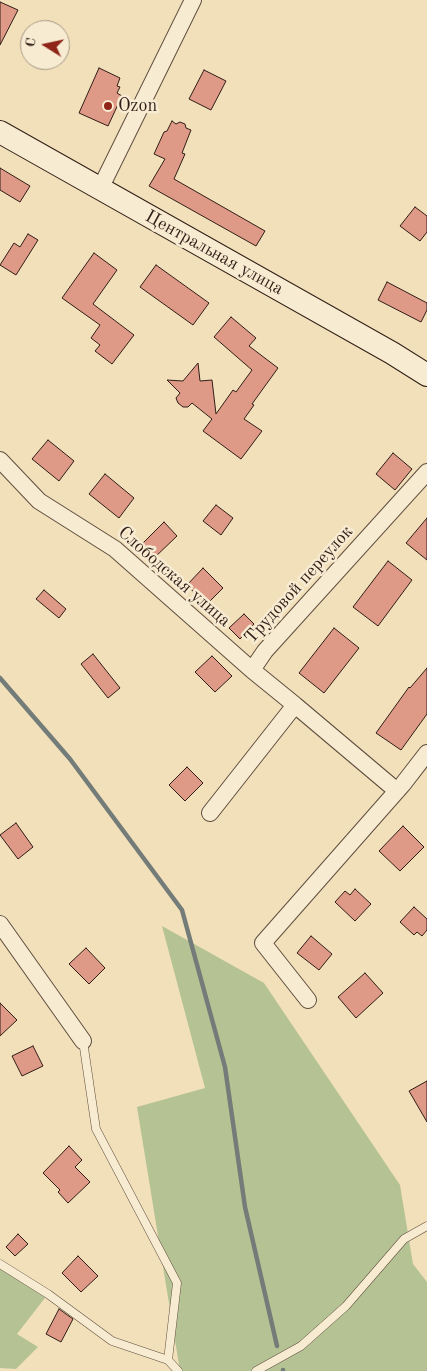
<!DOCTYPE html>
<meta charset="utf-8">
<style>
body{margin:0}
#map{position:relative;width:427px;height:1371px;overflow:hidden;background:#f2e0ba;font-family:"Old Standard TT",serif}
canvas{display:block}
.north{position:absolute;left:20px;top:20px;width:50px;height:50px;box-sizing:border-box;background:#f7ebd2;border:1px solid #a79987;border-radius:50%;rotate:280deg;font-size:14px;font-weight:700;line-height:20px;text-align:center;color:#301d16}
.north::after{content:'';display:block;margin:auto;width:18px;height:22px;background:#8f2418;clip-path:polygon(50% 0,100% 100%,50% 72%,0 100%)}
</style>
<div id="map">
<canvas width="427" height="1371"></canvas>
<div class="north">С</div>
</div>
<script>
const ctx = document.querySelector('canvas').getContext('2d');
ctx.lineJoin = 'round';
function fill(path, color) {
  ctx.fillStyle = color;
  ctx.fill(path, 'evenodd');
}
function shape(rows) {
  const path = new Path2D();
  for (const r of rows) {
    path.moveTo(r[0], r[1]);
    for (let i = 2; i < r.length; i += 2) path.lineTo(r[i], r[i + 1]);
  }
  return path;
}
function strokePath(path, color, width, dash) {
  ctx.strokeStyle = color;
  ctx.lineWidth = width;
  ctx.lineCap = dash ? 'butt' : 'round';
  ctx.setLineDash(dash || []);
  ctx.stroke(path);
}
function write(font, color, halo, rows, align = 'center') {
  ctx.font = font + ' "Old Standard TT",serif';
  ctx.lineWidth = 5;
  ctx.setLineDash([]);
  ctx.textBaseline = 'middle';
  ctx.strokeStyle = halo;
  ctx.fillStyle = color;
  for (const [text, x, y, turn = 0] of rows) {
    ctx.save();
    ctx.translate(x, y);
    ctx.rotate((+turn || 0) * Math.PI / 180);
    ctx.textAlign = isNaN(turn) ? turn : align;
    if (halo) ctx.strokeText(text, 0, 0);
    ctx.fillText(text, 0, 0);
    ctx.restore();
  }
}
fill(shape([
 [162,926,264,983,400,1185,413,1264,427,1282,427,1371,180,1371,137,1107,205,1088],
 [0,1264,48,1294,17,1334,38,1347,16,1369,0,1368]
]), '#b5c394');
strokePath(shape([
 [0,678,70,759,182,910,225,1067,245,1207,277,1346],
 [283,1370,283,1371]
]), '#737c78', 4.5);
const building = shape([
 [0,2,18,10,0,45,0,2],
 [99,68,120,78,117,86,120,87,117,93,122,96,108,126,79,113,99,68],
 [204,70,226,81,211,110,189,99,204,70],
 [172,121,176,124,180,122,185,124,186,128,191,130,182,153,185,154,174,179,265,231,256,246,149,186,165,159,154,154,164,132,167,131,172,121],
 [0,168,30,186,20,202,0,190,0,168],
 [415,207,427,216,427,232,420,241,400,226,415,207],
 [28,234,38,240,16,275,0,265,14,243,20,247,28,234],
 [94,253,117,270,93,304,134,335,112,364,95,351,100,345,91,338,100,325,62,298,94,253],
 [156,265,209,303,193,325,140,287,156,265],
 [387,282,427,303,427,310,421,322,378,300,387,282],
 [231,317,256,338,249,346,278,368,252,404,254,405,244,419,262,431,241,459,203,431,212,419,192,403,188,407,183,407,178,403,176,398,180,393,167,380,183,381,198,363,200,381,212,380,216,414,233,390,236,392,252,370,214,337,231,317],
 [48,440,74,461,59,481,32,459,48,440],
 [393,453,412,469,395,490,376,474,393,453],
 [105,474,134,498,119,518,89,494,105,474],
 [216,505,233,518,221,535,203,521,216,505],
 [427,518,427,560,406,543,427,518],
 [164,522,177,536,152,560,139,547,164,522],
 [388,561,412,580,378,626,353,607,388,561],
 [203,568,223,588,206,605,187,585,203,568],
 [44,590,66,609,59,618,36,599,44,590],
 [244,614,254,624,240,639,229,628,244,614],
 [334,628,359,648,324,693,299,673,334,628],
 [93,654,120,688,108,698,81,664,93,654],
 [212,656,232,676,215,692,195,672,212,656],
 [427,668,427,714,401,750,376,733,409,687,410,688,427,668],
 [187,767,203,783,185,801,169,785,187,767],
 [16,823,33,847,18,859,0,835,16,823],
 [403,826,424,847,400,871,379,851,403,826],
 [355,889,371,904,355,921,335,902,345,891,350,895,355,889],
 [414,907,427,919,427,930,422,936,417,932,414,935,400,922,414,907],
 [311,936,332,954,319,970,297,953,311,936],
 [86,948,105,968,89,984,69,964,86,948],
 [365,973,383,993,356,1018,338,997,365,973],
 [0,1003,17,1020,0,1036,0,1003],
 [33,1046,43,1066,22,1076,12,1056,33,1046],
 [427,1081,427,1122,409,1091,427,1081],
 [69,1146,82,1160,75,1167,90,1182,68,1203,58,1192,60,1190,43,1173,69,1146],
 [18,1234,28,1244,15,1256,6,1247,18,1234],
 [78,1256,98,1276,81,1292,62,1273,78,1256],
 [59,1309,73,1319,61,1342,46,1334,59,1309]
]);
fill(building, '#de9a87');
strokePath(building, '#301d16', 1);
const lane = shape([
 [83,1041,96,1129,177,1283,168,1360],
 [0,1264,48,1294,112,1341,168,1360,178,1371],
 [256,1371,301,1346,346,1306,404,1239,427,1226]
]);
const street = shape([
 [100,189,193,0],
 [0,460,39,501,115,549,252,670],
 [295,705,397,791],
 [210,813,295,705,252,670,265,651,427,472],
 [0,924,83,1041],
 [308,1000,263,943,403,784,427,753]
]);
const secondary = shape([
 [0,132,392,353,427,375]
]);
strokePath(lane, '#604e3f', 9);
strokePath(street, '#604e3f', 18);
strokePath(secondary, '#301d16', 24);
strokePath(lane, '#f7ebd2', 8);
strokePath(street, '#f7ebd2', 16);
strokePath(secondary, '#f7ebd2', 22);
for (const [x, y, r, color] of [
 [108,106,5,"#8f2418"]
]) {
  const dot = new Path2D();
  dot.arc(x, y, r, 0, 2 * Math.PI);
  ctx.fillStyle = color;
  ctx.fill(dot);
  strokePath(dot, '#f7ebd2', 2);
}
write('18px', '#301d16', '#f7ebd2', [
 ["Ozon",118,106]
], 'left');
write('18px', '#301d16', '#f7ebd2', [
 ["Центральная улица",214,253,29],
 ["Слободская улица",174,577,41],
 ["Трудовой переулок",299,585,-48]
]);
</script>
